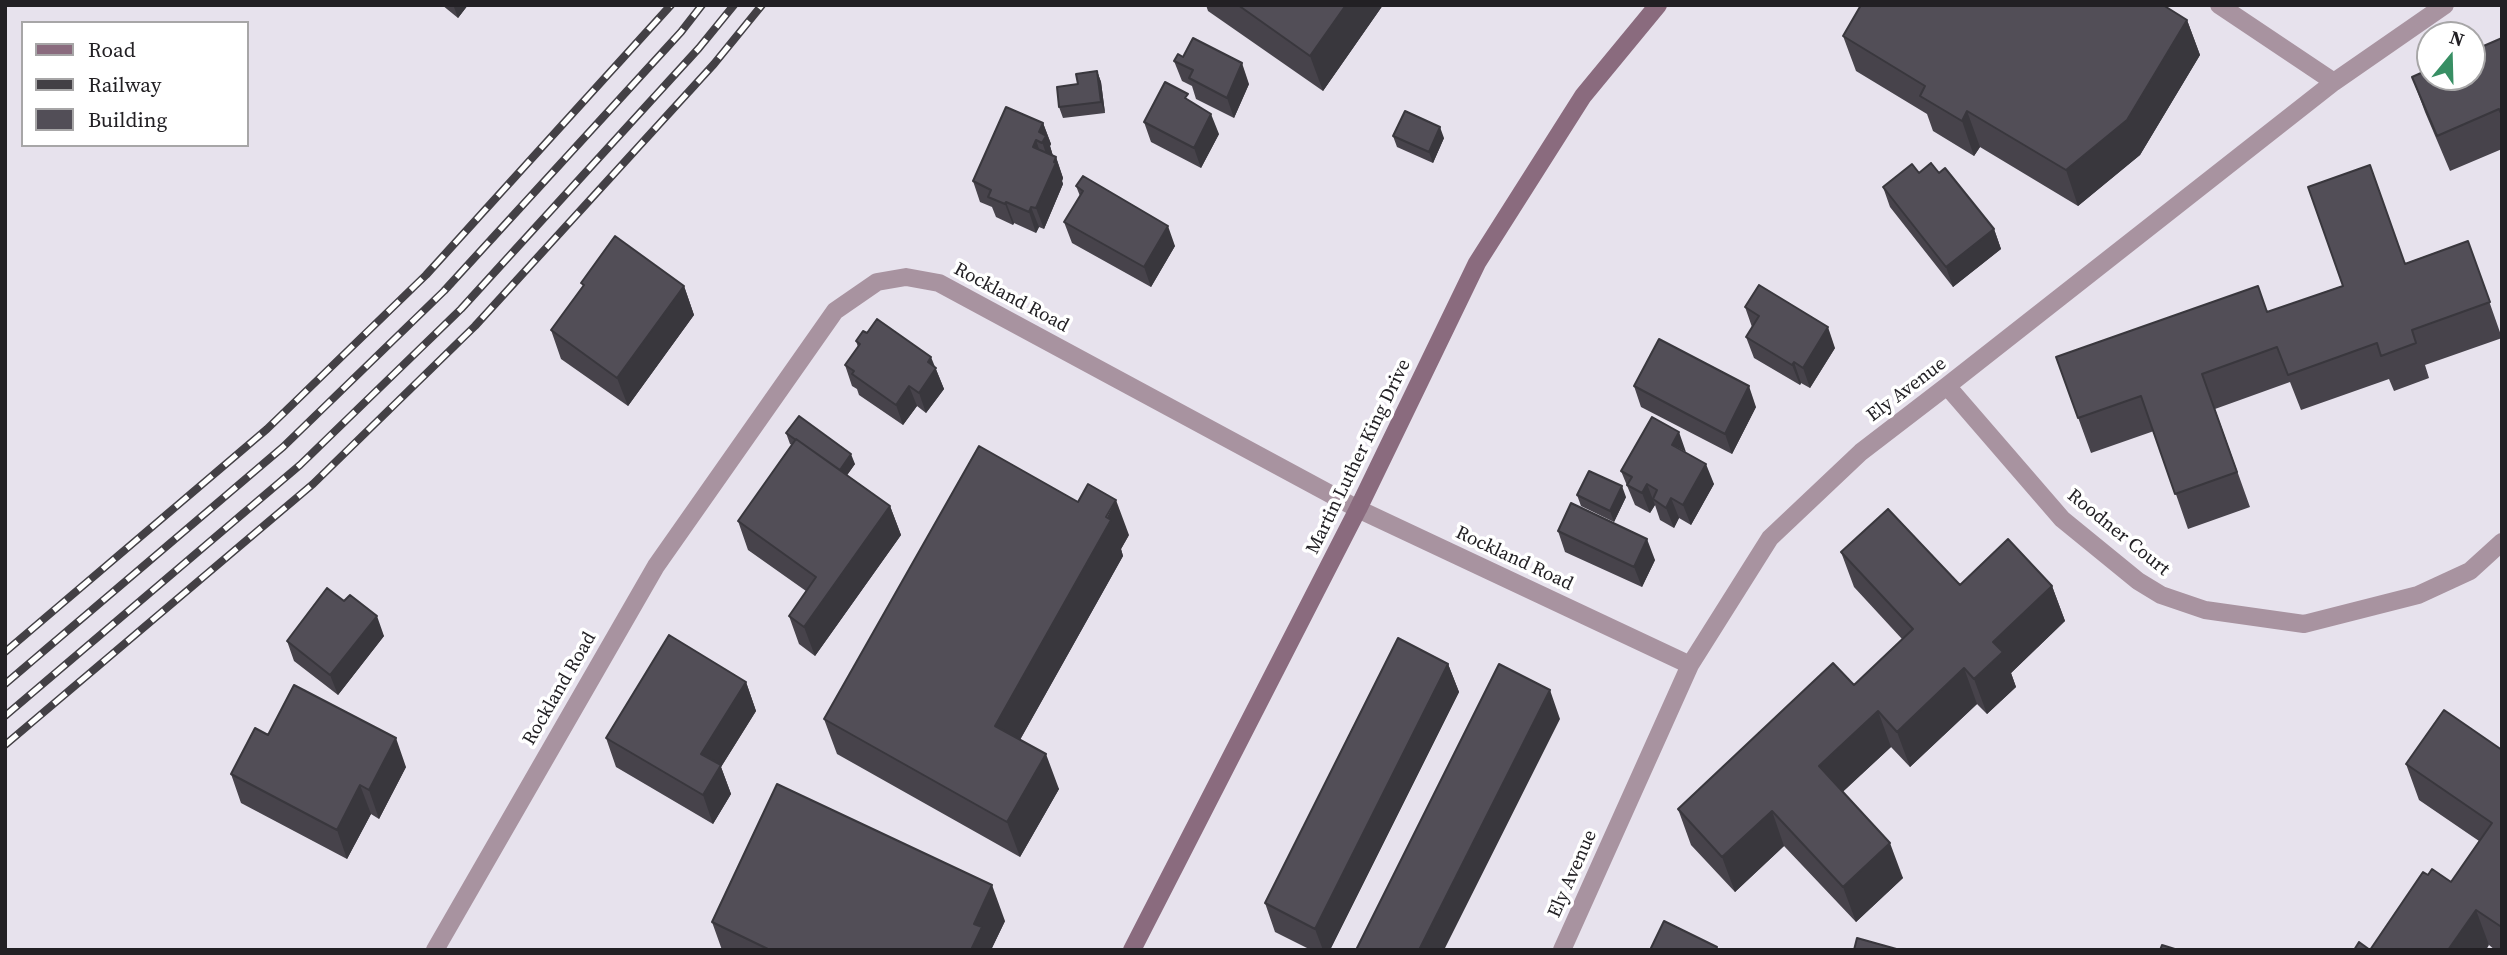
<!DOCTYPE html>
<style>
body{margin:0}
#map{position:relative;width:2507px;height:955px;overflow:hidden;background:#e7e2ed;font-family:"Source Serif 4",serif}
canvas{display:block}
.frame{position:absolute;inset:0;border:7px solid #222024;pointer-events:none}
.legend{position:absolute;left:21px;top:21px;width:228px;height:126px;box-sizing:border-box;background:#fff;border:2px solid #a7a6a7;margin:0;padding:9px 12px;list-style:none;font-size:21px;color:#222024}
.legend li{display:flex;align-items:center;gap:14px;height:35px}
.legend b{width:35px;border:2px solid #a7a6a7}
.north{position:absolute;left:2416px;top:21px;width:70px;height:70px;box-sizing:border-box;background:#fff;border:2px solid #a7a6a7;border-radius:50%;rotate:19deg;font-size:19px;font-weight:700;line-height:28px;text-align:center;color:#222024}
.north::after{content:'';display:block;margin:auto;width:24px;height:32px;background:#388f64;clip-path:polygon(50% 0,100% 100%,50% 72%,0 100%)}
</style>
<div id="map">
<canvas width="2507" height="955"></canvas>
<div class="frame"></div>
<ul class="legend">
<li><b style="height:9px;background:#8a6b7e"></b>Road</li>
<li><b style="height:9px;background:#434045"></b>Railway</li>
<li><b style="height:19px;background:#524e57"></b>Building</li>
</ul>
<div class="north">N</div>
</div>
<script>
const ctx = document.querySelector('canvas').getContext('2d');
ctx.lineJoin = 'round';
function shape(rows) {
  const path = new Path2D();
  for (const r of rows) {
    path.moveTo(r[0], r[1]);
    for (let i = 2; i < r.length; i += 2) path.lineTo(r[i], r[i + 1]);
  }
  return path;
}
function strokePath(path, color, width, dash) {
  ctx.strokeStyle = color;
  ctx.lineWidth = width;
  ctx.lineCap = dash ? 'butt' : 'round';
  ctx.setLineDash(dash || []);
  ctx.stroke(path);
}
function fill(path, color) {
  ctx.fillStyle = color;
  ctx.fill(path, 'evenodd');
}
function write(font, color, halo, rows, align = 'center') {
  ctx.font = font + ' "Source Serif 4",serif';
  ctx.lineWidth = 7;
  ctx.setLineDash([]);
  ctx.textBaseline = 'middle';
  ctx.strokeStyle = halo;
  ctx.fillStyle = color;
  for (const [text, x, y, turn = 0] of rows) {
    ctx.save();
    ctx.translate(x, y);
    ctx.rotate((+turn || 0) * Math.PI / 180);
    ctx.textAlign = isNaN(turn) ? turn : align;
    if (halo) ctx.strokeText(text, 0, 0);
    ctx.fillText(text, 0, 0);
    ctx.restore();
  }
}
strokePath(shape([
 [2219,5,2334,82],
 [1947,386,2062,519,2138,581,2161,595,2205,610,2304,624,2418,595,2470,571,2502,542],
 [435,950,656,566,835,311,877,282,906,277,939,283,1358,509,1690,665],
 [1562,950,1690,665,1770,538,1861,452,1947,386,2334,82,2445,5]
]), '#a893a0', 18);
strokePath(shape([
 [1132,950,1358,509,1477,263,1583,96,1658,5]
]), '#8a6b7e', 18);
const rail = shape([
 [5,652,267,429,426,275,671,5],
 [5,684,283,447,444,291,681,32,702,5],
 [5,716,300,465,461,309,699,48,734,5],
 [5,745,313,484,475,326,714,64,762,5]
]);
strokePath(rail, '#434045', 8);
strokePath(rail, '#fff', 5, [16]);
fill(shape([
 [442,5,468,5,458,18],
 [1206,5,1383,5,1323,91,1208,11],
 [2187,20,2200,55,2140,155,2078,206,1980,147,1974,156,1933,131,1927,114,1856,71,1843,36],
 [2502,38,2502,149,2450,171,2425,112,2412,77],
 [1174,61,1249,84,1234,118,1196,99,1192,86,1182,81],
 [1097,71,1101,82,1105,113,1063,118,1059,107,1078,84],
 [1144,122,1219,134,1201,168,1151,142],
 [1043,123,1051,144,1050,146,1053,156,1056,157,1063,178,1062,181,1063,184,1044,229,1039,227,1036,233,1014,223,1013,225,996,217,992,207,980,202,973,181],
 [1393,136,1444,138,1433,163,1397,147],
 [1919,173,1994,229,2001,249,1953,287,1890,207,1883,187],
 [1076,186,1175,246,1151,287,1072,243,1064,222,1080,196],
 [2468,241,2502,338,2425,365,2429,378,2394,391,2389,379,2301,410,2290,382,2215,409,2250,507,2188,529,2154,431,2091,453,2056,357,2268,312],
 [581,283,684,286,694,315,628,406,561,359,551,330,583,286],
 [1745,307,1835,348,1810,388,1801,383,1800,385,1754,358,1746,337,1752,327],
 [856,341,935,367,944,389,926,413,917,406,903,425,859,395,857,389,852,386,845,365,858,347],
 [1634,386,1756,407,1732,454,1641,407],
 [786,433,855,464,847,475,890,506,901,535,815,656,799,644,789,616,806,591,748,550,738,521,792,445,790,444],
 [1686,453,1714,484,1691,525,1679,518,1674,528,1660,520,1655,505,1650,513,1635,505,1621,471],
 [1577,495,1626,497,1614,522,1581,506],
 [1558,531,1655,560,1642,587,1565,552],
 [1129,535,1121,549,1123,556,1020,740,1059,789,1020,857,837,754,824,719],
 [1841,552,1960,585,2052,586,2065,621,2011,673,2016,687,1987,714,1977,704,1910,767,1891,747,1842,792,1903,878,1856,922,1784,846,1735,892,1691,845,1678,809,1854,685,1902,639,1854,587],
 [344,601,384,636,338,695,294,661,287,641],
 [1448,664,1459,692,1330,950,1311,950,1275,932,1265,903],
 [746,682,756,711,721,767,731,794,713,824,616,767,606,738],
 [268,735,406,767,379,819,371,814,347,859,241,803,231,774],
 [2502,750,2502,950,2495,950,2489,945,2428,875,2451,882,2479,841,2419,800,2406,764],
 [1005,921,991,950,722,950,712,922]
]), '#47434b');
fill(shape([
 [455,5,468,5,458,18,454,7],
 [1346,5,1383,5,1323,91,1310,56],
 [2187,20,2200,55,2140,155,2078,206,2066,170],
 [1242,63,1249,84,1234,118,1227,98],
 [1097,71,1101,82,1105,113,1101,102],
 [1967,111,1980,147,1974,156,1962,121],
 [1211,114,1219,134,1201,168,1194,148],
 [1043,123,1051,144,1050,146,1053,156,1049,163,1039,132],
 [1440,127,1444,138,1433,163,1429,152],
 [1036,140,1043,161,1033,147],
 [1056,157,1063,178,1062,181,1063,184,1044,229,1036,208],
 [1006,202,1014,223,1013,225,1005,204],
 [1031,207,1039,227,1036,233,1029,212],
 [1168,226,1175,246,1151,287,1144,267],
 [1994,229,2001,249,1953,287,1946,267],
 [684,286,694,315,628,406,617,378],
 [1828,327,1835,348,1810,388,1803,368],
 [931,357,944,389,926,413,919,393,928,362],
 [1794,362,1801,383,1800,385,1792,365],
 [909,386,917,406,903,425,896,405],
 [1749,386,1756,407,1732,454,1725,434],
 [1679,432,1686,452,1672,445],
 [851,454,855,464,843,481,839,471],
 [1706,464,1714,484,1691,525,1683,505],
 [1647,484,1655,505,1650,513,1642,493],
 [1622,486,1626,497,1614,522,1610,511],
 [1671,498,1679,518,1674,528,1666,508],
 [1116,500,1129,535,1121,549,1123,556,1008,761,995,726],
 [890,506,901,535,815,656,804,627],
 [1647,539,1655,560,1642,587,1634,567],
 [2052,586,2065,621,2011,673,2016,687,1987,714,1974,679,1993,642],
 [377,616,384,636,338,695,330,675],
 [1448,664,1459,692,1330,950,1323,950,1315,929],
 [1964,668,1977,704,1910,767,1897,732],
 [746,682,756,711,721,767,731,794,713,824,703,795,701,754],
 [1550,690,1560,719,1444,950,1419,950],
 [1878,711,1891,747,1832,802,1819,766],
 [396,738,406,767,379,819,369,790],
 [1046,754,1059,789,1020,857,1007,822],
 [360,785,371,814,347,859,337,830],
 [1772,811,1784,846,1735,892,1722,857],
 [1890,843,1903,878,1856,922,1843,887],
 [992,885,1005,921,991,950,971,950,974,924],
 [2476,910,2489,945,2486,950,2448,950]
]), '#39373d');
const building = shape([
 [1238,5,1346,5,1310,56,1238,5],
 [1861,5,2163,5,2187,20,2127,120,2066,170,1967,111,1962,121,1920,96,1925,86,1843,36,1861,5],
 [1193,38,1242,63,1227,98,1189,78,1193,70,1174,61,1178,54,1183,57,1193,38],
 [2502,38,2502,115,2499,109,2437,136,2412,77,2430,69,2430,77,2472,77,2472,51,2502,38],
 [1097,71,1101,102,1059,107,1057,87,1078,84,1076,74,1097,71],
 [1165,82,1188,94,1185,98,1211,114,1194,148,1144,122,1165,82],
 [1006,107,1043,123,1039,132,1046,136,1042,143,1036,140,1033,147,1056,157,1054,162,1056,163,1036,208,1031,207,1029,212,1006,202,1005,204,988,197,991,190,973,181,1006,107],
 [1405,111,1440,127,1429,152,1393,136,1405,111],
 [1931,163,1939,173,1945,168,1994,229,1946,267,1883,187,1912,164,1919,173,1931,163],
 [2370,165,2405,264,2468,241,2490,302,2412,330,2416,343,2381,356,2377,343,2288,375,2277,347,2202,374,2237,472,2175,494,2141,396,2078,418,2056,357,2258,286,2267,312,2343,286,2308,187,2370,165],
 [1083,176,1168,226,1144,267,1064,222,1083,191,1076,186,1083,176],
 [615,236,684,286,617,378,551,330,584,285,581,283,615,236],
 [1759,285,1828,327,1803,368,1794,362,1792,365,1746,337,1759,316,1745,307,1759,285],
 [877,319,931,357,928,362,936,368,919,393,909,386,896,405,852,374,854,371,845,365,860,344,856,341,863,331,867,333,877,319],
 [1659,339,1749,386,1725,434,1634,386,1659,339],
 [799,416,851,454,840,470,796,439,796,440,786,433,799,416],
 [1652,417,1679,432,1672,445,1706,464,1683,505,1671,498,1666,508,1653,499,1657,490,1647,484,1642,493,1627,485,1632,477,1621,471,1652,417],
 [796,439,890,506,804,627,789,616,816,577,738,521,796,439],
 [979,446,1078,502,1088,484,1116,500,1106,517,1111,520,995,726,1046,754,1007,822,824,719,979,446],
 [1589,471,1622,486,1610,511,1577,495,1589,471],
 [1571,503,1647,539,1634,567,1558,531,1571,503],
 [1888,509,1960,585,2008,539,2052,586,1993,642,2003,652,1974,679,1964,668,1897,732,1878,711,1819,766,1890,843,1843,887,1772,811,1722,857,1678,809,1833,663,1854,685,1913,629,1841,552,1888,509],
 [327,588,344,601,350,595,377,616,330,675,287,641,327,588],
 [669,635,746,682,701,754,721,765,703,795,606,738,669,635],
 [1398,638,1448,664,1315,929,1265,903,1398,638],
 [1499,664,1550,690,1419,950,1356,950,1499,664],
 [294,685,396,738,369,790,360,785,337,830,231,774,255,728,268,735,294,685],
 [2444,710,2502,750,2502,924,2500,926,2476,910,2448,950,2370,950,2423,872,2428,875,2432,869,2451,882,2492,823,2406,764,2444,710],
 [777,784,992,885,974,924,982,927,971,950,770,950,712,922,777,784],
 [1664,921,1717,947,1716,950,1650,950,1664,921],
 [1857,938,1900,950,1854,950,1857,938],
 [2359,942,2370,950,2354,950,2359,942],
 [2162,945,2178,950,2160,950,2162,945]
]);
fill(building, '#524e57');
strokePath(building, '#39373d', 2);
write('19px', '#222024', '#fff', [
 ["Rockland Road",1011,298,28],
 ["Ely Avenue",1907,390,-37],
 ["Martin Luther King Drive",1359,457,-64],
 ["Roodner Court",2118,533,39],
 ["Rockland Road",1514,559,25],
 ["Rockland Road",560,689,-60],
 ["Ely Avenue",1573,874,-66]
]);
</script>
